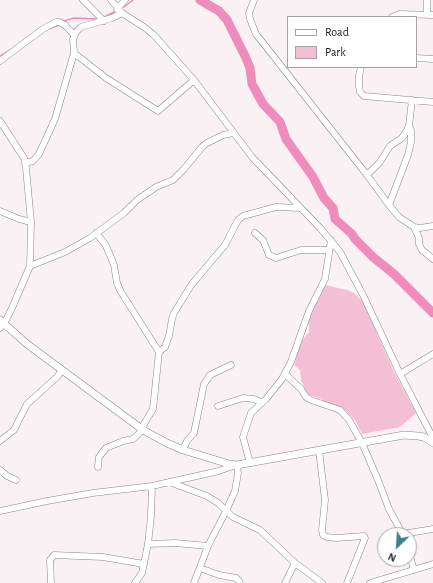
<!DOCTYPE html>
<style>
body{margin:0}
#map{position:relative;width:433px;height:583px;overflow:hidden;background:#f9f1f4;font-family:"Alegreya Sans",sans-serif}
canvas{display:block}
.legend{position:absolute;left:287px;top:16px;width:130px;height:52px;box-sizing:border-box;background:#fff;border:1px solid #a5a3a4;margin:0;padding:5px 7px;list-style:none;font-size:12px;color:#1d1a1b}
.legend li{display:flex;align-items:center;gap:8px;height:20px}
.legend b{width:20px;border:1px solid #a5a3a4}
.north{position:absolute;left:377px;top:527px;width:40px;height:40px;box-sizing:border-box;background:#fff;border:1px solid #a5a3a4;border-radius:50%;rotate:205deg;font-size:11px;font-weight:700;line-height:16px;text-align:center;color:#1d1a1b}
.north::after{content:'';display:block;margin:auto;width:14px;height:18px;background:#3a818b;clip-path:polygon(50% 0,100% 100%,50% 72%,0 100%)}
</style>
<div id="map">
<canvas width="433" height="583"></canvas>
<ul class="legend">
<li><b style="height:5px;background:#fff"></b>Road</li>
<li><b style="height:11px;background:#f4bfd5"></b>Park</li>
</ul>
<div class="north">N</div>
</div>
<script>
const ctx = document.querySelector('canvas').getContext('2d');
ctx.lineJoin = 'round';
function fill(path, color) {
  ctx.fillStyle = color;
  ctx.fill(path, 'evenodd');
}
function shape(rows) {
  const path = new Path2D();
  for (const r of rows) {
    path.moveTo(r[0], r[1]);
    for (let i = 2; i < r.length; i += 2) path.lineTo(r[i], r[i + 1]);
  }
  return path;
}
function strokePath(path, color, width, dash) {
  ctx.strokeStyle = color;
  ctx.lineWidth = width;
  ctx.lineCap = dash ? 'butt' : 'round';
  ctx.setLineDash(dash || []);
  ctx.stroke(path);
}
fill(shape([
 [325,285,347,290,354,293,363,302,394,372,416,413,400,427,362,434,355,420,345,410,326,405,322,399,307,394,301,380,300,370,295,366,296,351,300,343,309,332,309,318,316,300]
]), '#f4bfd5');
strokePath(shape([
 [124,7,133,0],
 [104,17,114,12],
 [64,21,74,18,97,19],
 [44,31,59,25],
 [0,56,12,49]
]), '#ef8dba', 1.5);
strokePath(shape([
 [200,0,219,11,227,20,246,58,250,68,252,84,263,104,280,122,286,139,313,177,324,198,333,208,335,219,352,234,355,239,373,257,394,274,433,313]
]), '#ef8dba', 9);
const minor = shape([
 [83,0,104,21],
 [111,0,122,13,144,27,154,35,194,80,252,157,321,229,340,252,363,295,400,374,433,438],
 [254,0,249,13,250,19,256,34,367,175,389,205,399,217,414,227,420,228,433,226],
 [427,0,427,14],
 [117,9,125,0],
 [392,17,399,14,433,15],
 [74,53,106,78,158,111,194,80],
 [416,58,433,59],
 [0,61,43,29,56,22,59,22,65,25,74,35],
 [361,67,359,76,359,86,360,92,364,96,433,102],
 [0,121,24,158,26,168,31,222,30,266,12,308,4,324,0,328],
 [25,163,33,161,39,154,55,119,74,53,73,39,76,32,81,27,112,18,122,13],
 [367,175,380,162,390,146,402,138,406,132,409,126,412,100],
 [389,205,408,155,411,142,411,130,409,126],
 [0,211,19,219,31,222],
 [414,227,419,238,419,244,422,250,433,259],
 [96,233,105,244,110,255,114,265,117,283,121,292,159,352],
 [255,233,263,240,269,255,276,258,301,250,329,250],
 [30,266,65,252,90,238,124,213,137,200,156,187,173,180,184,169,202,147,207,143,223,135,233,133],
 [285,374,301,389,306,397,311,400,340,410,349,420,362,443,378,480,389,509,403,535],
 [400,374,433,354],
 [218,406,243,398,254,399,262,403],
 [0,441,14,430,27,404,57,377,62,370],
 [183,450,187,441,194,433,204,384,210,375,231,365],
 [319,450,325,500,322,530,323,535,327,537,336,538,364,536,365,538,347,583],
 [250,463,243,437,251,413,266,399,282,379,291,362,309,311,325,279,331,240],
 [98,467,99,457,106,448,123,441,133,439,143,430,144,424,153,409,159,352,165,347,169,336,172,319,174,313,192,284,225,245,238,220,243,216,276,207,300,208],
 [0,470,7,476,16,480],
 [169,482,207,496,218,503,233,517,260,530,295,563,322,583],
 [0,511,47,501,93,493,152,486,219,471,233,466],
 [403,534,433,529],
 [148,544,175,543,208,546],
 [409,553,414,570],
 [200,568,219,575,236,578,239,581,240,583],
 [51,583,50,560,54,555,103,557,144,564],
 [135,583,142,573,148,544,151,516,152,486],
 [194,583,208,546,226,511,235,491,238,473,237,465],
 [285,583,295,563],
 [370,583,433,564]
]);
const tertiary = shape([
 [0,320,27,344,143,430,167,443,183,450,229,464,237,465,404,435,418,436,424,437,433,443]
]);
strokePath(minor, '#8b8487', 7);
strokePath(tertiary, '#8b8487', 8);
strokePath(minor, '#fff', 6);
strokePath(tertiary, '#fff', 7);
</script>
